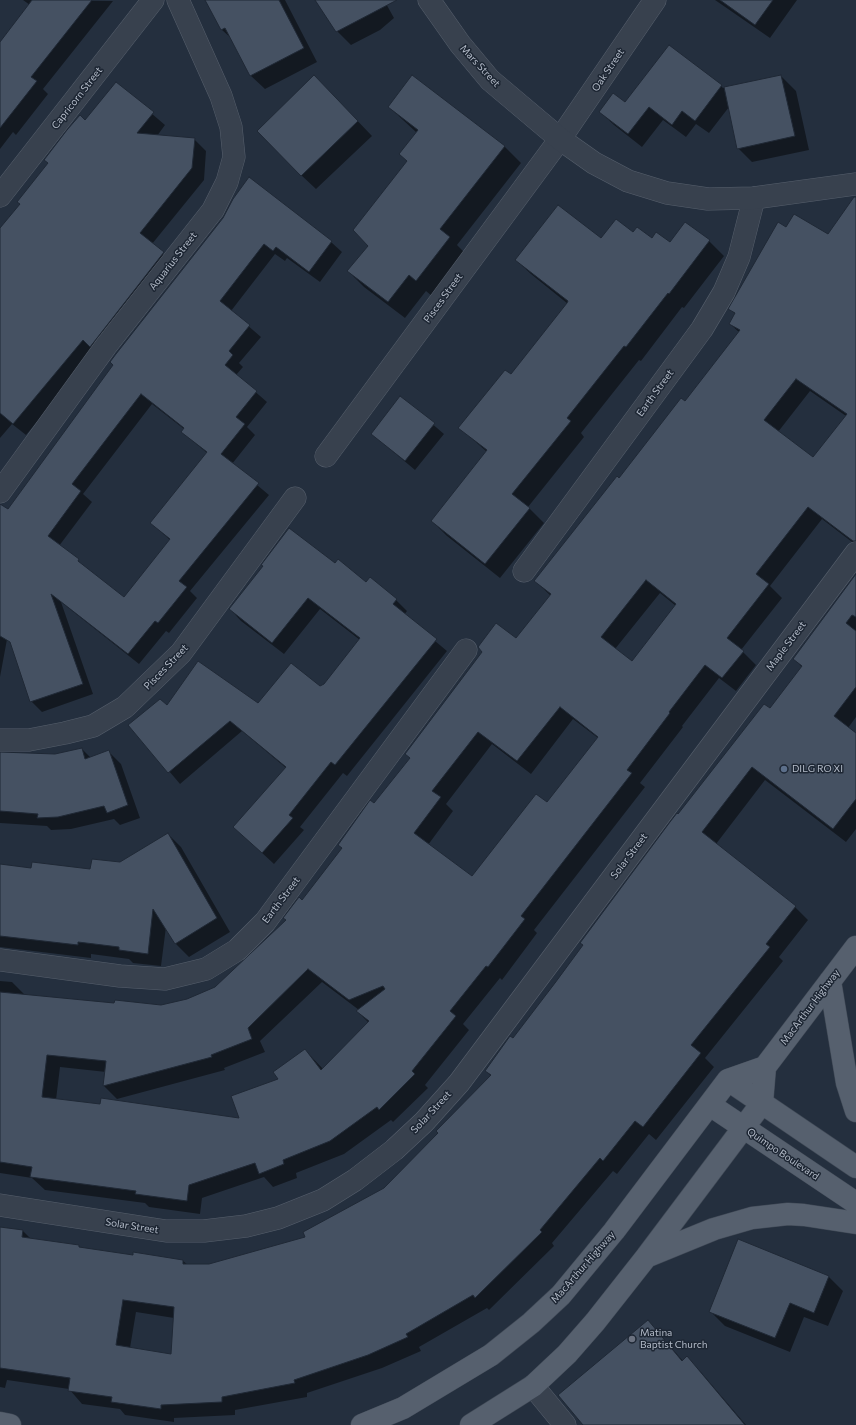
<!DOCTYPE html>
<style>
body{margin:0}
canvas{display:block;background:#242f3e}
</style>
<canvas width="856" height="1425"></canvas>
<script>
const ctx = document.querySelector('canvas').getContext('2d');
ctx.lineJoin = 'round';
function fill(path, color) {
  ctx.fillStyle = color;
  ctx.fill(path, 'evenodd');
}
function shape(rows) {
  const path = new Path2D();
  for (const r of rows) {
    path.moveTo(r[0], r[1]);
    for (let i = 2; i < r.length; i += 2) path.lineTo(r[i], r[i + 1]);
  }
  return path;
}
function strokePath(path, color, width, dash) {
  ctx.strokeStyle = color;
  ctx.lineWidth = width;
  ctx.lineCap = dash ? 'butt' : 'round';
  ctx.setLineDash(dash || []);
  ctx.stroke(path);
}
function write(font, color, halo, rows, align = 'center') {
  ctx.font = font + ' Commissioner,sans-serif';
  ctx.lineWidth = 3;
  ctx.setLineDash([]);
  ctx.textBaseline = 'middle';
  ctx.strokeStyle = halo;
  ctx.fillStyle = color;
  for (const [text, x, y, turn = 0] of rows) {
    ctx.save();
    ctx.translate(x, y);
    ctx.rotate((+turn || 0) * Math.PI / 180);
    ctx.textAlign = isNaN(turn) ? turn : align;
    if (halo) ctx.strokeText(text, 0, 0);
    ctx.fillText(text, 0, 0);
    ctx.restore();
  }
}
fill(shape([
 [23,0,113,1,43,89,48,94,16,135,13,132,0,149,0,44,30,5],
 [206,0,285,0,317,62,265,89,251,76,232,39,222,30],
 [316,0,384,0,394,18,380,30,351,45,337,31],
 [715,0,797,0,770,38],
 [781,76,796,91,809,150,752,162,738,148,729,107,709,133,696,124,686,137,663,120,642,147,614,125,600,112,625,104,721,86,723,88],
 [116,83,165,125,157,136,194,139,206,151,204,180,152,244,175,265,95,352,26,435,12,424,0,438,0,230],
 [329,91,372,136,316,189,301,175],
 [389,107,504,146,521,163,457,245,466,254,433,297,426,291,405,318,364,287,348,271,370,246,408,162,400,154,417,133],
 [856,200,856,545,822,519,770,586,782,598,741,650,756,665,736,691,719,678,682,726,683,727,640,783,645,787,534,930,537,933,502,980,500,978,463,1024,469,1030,425,1085,428,1088,393,1122,391,1120,344,1154,296,1173,297,1178,273,1187,264,1177,202,1198,200,1214,149,1207,145,1203,45,1190,32,1178,0,1173,0,981,12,982,25,995,115,1004,162,1006,187,1000,216,988,287,920,375,805,517,639,551,596,535,581,685,403,740,333,730,324,736,315,730,309,787,229,828,235],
 [810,391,846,416,813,459,778,432],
 [660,593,676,606,633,663,615,649],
 [573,719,598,738,547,803,472,878,428,845,453,811,446,804,492,744,531,774],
 [322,982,359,1010,357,1011,369,1023,323,1069,305,1050,280,1079,241,1120,56,1100,60,1067,106,1072,104,1086,117,1099,225,1070,224,1068,265,1052,260,1041],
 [224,218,331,242,342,252,320,282,287,258,285,261,275,254,231,311,261,337,239,363,243,367,236,375,267,402,247,427,255,435,232,464,269,495,190,591,197,598,169,633,166,631,139,664,61,602,93,694,42,712,31,701,8,634,0,677,0,508,8,510],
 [152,404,184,429,182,432,207,453,151,523,170,540,124,598,59,546,92,502,83,494],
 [686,223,709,241,724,256,684,308,682,307,641,361,639,360,581,433,584,437,528,507,544,523,500,578,447,536,432,521,487,452,460,428,511,376,568,304,531,274,516,260,633,233,670,244],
 [401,397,444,434,415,470,372,434],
 [335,564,396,600,407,611,404,615,447,651,347,776,343,773,300,827,304,830,274,864,234,827,286,768,242,731,180,784,130,725,167,707,258,705,324,685,360,640,320,609,284,654,241,621,230,609],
 [856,576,856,717,848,728,856,734,856,829,846,842,765,780,716,844,795,907,808,920,779,957,783,961,705,1058,714,1067,656,1140,649,1134,617,1174,613,1171,552,1243,554,1246,489,1310,487,1308,419,1347,421,1351,382,1368,307,1393,307,1397,235,1410,235,1415,174,1418,174,1422,125,1415,120,1409,82,1404,69,1389,7,1380,5,1388,0,1387,0,1228,23,1231,31,1239,134,1256,183,1261,188,1265,209,1265,307,1237,385,1189,440,1133,491,1076,486,1071,513,1040,679,816,770,710,802,667,794,659],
 [136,1312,174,1318,172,1355,130,1348],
 [82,749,91,758,109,752,121,764,140,818,120,825,114,819,71,829,51,830,47,826,0,823,0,754,55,755],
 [168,834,181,847,230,932,189,957,176,944,166,927,161,966,133,963,129,959,91,954,91,958,0,947,0,865,32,869,91,870,120,863],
 [828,1276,843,1291,828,1326,804,1317,790,1352,725,1326,710,1311],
 [648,1321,683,1361,687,1358,700,1371,746,1425,585,1425]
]), '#0007');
const building = shape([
 [32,0,92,0,31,77,37,81,0,128,0,42,32,0],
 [205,0,279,0,304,48,250,76,225,28,221,30,205,0],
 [315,0,397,0,336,32,315,0],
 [720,0,773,0,755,25,720,0],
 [669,45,722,85,695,121,682,111,672,125,649,107,628,134,599,112,613,93,625,102,669,45],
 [314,75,358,121,301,176,257,131,314,75],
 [412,75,505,146,440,229,450,237,416,281,409,275,388,302,347,271,368,246,353,230,407,161,399,154,418,130,388,107,412,75],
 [781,75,795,136,737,149,724,87,781,75],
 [116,82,154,112,137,133,195,138,192,168,140,233,164,252,90,347,83,340,13,424,0,413,0,228,20,204,17,202,48,163,44,160,67,130,80,115,85,120,116,82],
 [249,177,332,241,309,272,276,247,273,251,264,244,220,301,250,325,229,351,233,355,225,365,257,391,236,417,245,424,221,454,259,483,179,581,187,587,158,623,155,621,128,654,51,594,83,684,30,702,10,642,0,636,0,504,8,509,113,365,110,362,116,354,223,218,233,199,249,177],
 [141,394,184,428,181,432,207,452,150,523,170,539,124,597,78,561,79,559,48,536,81,491,72,484,141,394],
 [854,197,856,197,856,541,853,541,808,507,756,574,769,584,727,638,744,651,722,678,705,665,669,712,670,713,627,770,632,773,521,916,525,919,488,967,486,966,450,1011,456,1016,412,1071,415,1074,379,1110,377,1107,330,1141,283,1160,284,1164,259,1174,255,1163,189,1185,187,1201,135,1194,136,1191,30,1177,32,1167,0,1162,0,992,114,1003,115,1000,161,1005,187,999,215,987,286,920,283,918,299,897,302,900,342,848,338,845,370,800,374,803,410,758,405,754,482,652,478,647,496,623,516,638,551,594,534,581,617,476,619,478,681,398,685,401,740,330,729,324,735,313,728,309,778,222,786,227,794,214,828,234,854,197],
 [796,379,847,414,813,457,764,420,796,379],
 [646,580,676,604,632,661,601,637,646,580],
 [560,707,598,737,547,802,536,794,472,876,414,833,441,797,432,791,478,732,517,761,560,707],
 [308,969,349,1000,383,986,385,989,356,1011,369,1021,321,1070,305,1049,273,1072,278,1079,231,1096,239,1118,101,1098,100,1104,42,1097,47,1055,106,1061,103,1086,212,1057,211,1055,252,1039,248,1028,308,969],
 [558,205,601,238,616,219,633,232,637,227,652,238,656,232,670,242,685,222,710,240,669,294,668,293,626,347,624,346,567,418,571,421,512,494,530,508,485,564,431,521,487,450,458,428,505,370,511,374,567,303,568,301,515,260,558,205],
 [400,396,435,423,405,461,371,434,400,396],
 [289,528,335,563,338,559,366,582,370,577,397,599,393,604,437,639,335,765,331,762,289,815,293,818,262,853,233,827,286,767,230,721,168,773,128,725,160,699,167,705,198,661,258,703,291,663,320,686,324,684,360,638,308,598,272,643,229,609,263,566,261,565,289,528],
 [856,574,856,617,852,615,846,623,856,631,856,687,834,716,856,733,856,799,833,829,752,767,702,832,796,906,766,944,770,947,691,1045,701,1053,643,1127,635,1121,603,1161,600,1158,540,1230,542,1232,475,1298,473,1295,406,1334,408,1337,368,1355,294,1380,295,1383,222,1397,222,1402,161,1405,161,1409,111,1402,112,1397,68,1391,70,1378,0,1368,0,1227,23,1230,22,1237,79,1245,79,1247,133,1255,133,1252,183,1260,183,1264,209,1264,305,1237,303,1232,384,1188,438,1133,436,1131,491,1075,485,1071,510,1036,513,1038,555,983,583,945,580,943,670,822,677,813,678,814,764,704,770,708,802,666,793,659,856,574],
 [123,1300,174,1307,171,1354,116,1345,123,1300],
 [82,748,85,759,109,750,128,805,107,813,104,806,58,817,37,818,38,814,0,811,0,752,55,754,82,748],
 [168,833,217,918,175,944,153,909,148,954,119,950,119,947,78,942,78,945,0,936,0,864,31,868,32,862,90,869,92,859,120,862,168,833],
 [738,1239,829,1276,814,1313,790,1303,775,1338,709,1312,738,1239],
 [648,1320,682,1361,687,1356,745,1425,583,1425,558,1395,648,1320]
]);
fill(building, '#455162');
strokePath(building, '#1f2835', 1);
const minor = shape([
 [0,196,153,0],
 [326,456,560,139,655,0],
 [0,492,106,346,213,210,227,182,234,157,231,127,221,96,178,0],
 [524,571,702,329,724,292,739,257,754,198],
 [0,740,29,740,65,733,93,726,125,707,181,653,295,498],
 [0,960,120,976,165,979,206,969,237,950,265,922,466,650],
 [0,1205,166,1231,204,1231,246,1226,278,1218,323,1200,355,1180,394,1150,424,1122,459,1083,856,553],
 [533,1386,565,1425]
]);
const tertiary = shape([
 [429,0,460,44,490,80,560,139,594,163,628,181,667,193,708,199,754,198,856,184]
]);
const primary = shape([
 [830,981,847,1083,856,1111],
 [728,1080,856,1167],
 [710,1105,856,1203],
 [648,1256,714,1229,752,1218,788,1214,804,1215,856,1223],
 [0,1423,10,1425],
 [362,1425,403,1408,491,1355,531,1323,561,1295,614,1231,728,1080,765,1067],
 [471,1425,533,1386,567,1354,595,1322,647,1256,762,1103,765,1067,856,947]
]);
strokePath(minor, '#565f6c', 23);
strokePath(tertiary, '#565f6c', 23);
strokePath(primary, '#414a57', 23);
strokePath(minor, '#38414e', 22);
strokePath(tertiary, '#38414e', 22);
strokePath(primary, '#56606e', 22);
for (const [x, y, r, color] of [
 [784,769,4,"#5c6f8a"],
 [632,1339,4,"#6b7280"]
]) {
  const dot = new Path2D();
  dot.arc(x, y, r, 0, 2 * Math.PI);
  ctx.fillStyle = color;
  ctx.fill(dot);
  strokePath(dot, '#1d2633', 1.5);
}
write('10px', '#b4bcc9', '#1d2633', [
 ["Mars Street",480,66,47],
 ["Oak Street",608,70,-56],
 ["Capricorn Street",77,98,-52],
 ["Aquarius Street",173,261,-52],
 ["Pisces Street",443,298,-54],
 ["Earth Street",655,393,-54],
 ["Maple Street",786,646,-53],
 ["Pisces Street",166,667,-46],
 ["Solar Street",629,856,-53],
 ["Earth Street",281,900,-53],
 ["MacArthur Highway",810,1007,-53],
 ["Solar Street",431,1112,-47],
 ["Quimpo Boulevard",783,1154,34],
 ["Solar Street",132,1226,9],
 ["MacArthur Highway",583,1267,-49]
]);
write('10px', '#b4bcc9', '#1d2633', [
 ["DILG RO XI",792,769],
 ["Matina",640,1333],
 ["Baptist Church",640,1345]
], 'left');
</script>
